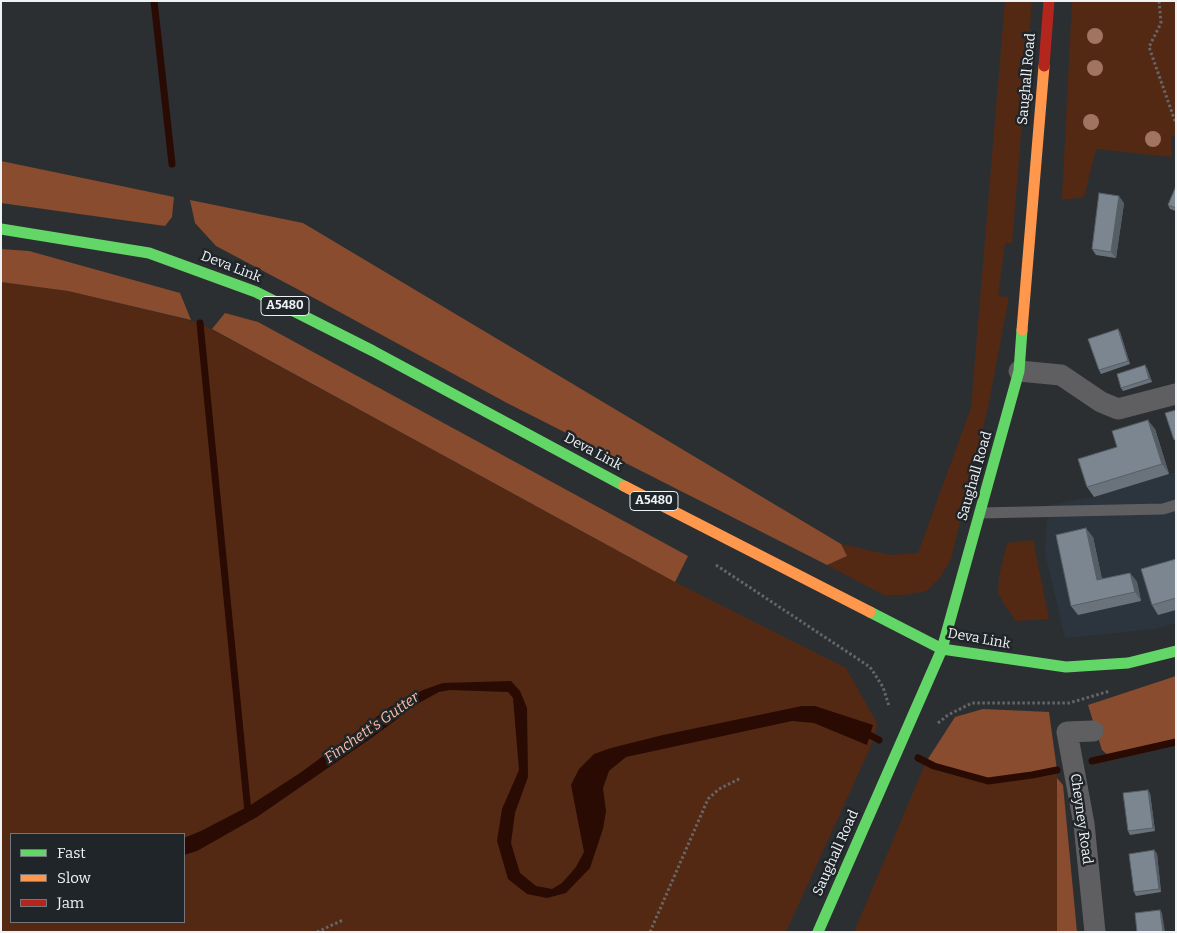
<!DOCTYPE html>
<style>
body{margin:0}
#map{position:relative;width:1177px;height:933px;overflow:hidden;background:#2c2f31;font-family:Bitter,serif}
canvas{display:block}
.frame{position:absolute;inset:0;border:2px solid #eff2f5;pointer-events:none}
.legend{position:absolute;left:10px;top:833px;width:175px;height:90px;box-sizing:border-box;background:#202529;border:1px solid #73777b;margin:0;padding:6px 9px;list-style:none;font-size:15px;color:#eff2f5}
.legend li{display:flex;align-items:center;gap:10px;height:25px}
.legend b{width:25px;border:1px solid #73777b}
</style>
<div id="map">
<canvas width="1177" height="933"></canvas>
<div class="frame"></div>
<ul class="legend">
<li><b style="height:6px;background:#63d668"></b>Fast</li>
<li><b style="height:6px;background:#ff974d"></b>Slow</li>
<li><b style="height:6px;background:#b3261e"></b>Jam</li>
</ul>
</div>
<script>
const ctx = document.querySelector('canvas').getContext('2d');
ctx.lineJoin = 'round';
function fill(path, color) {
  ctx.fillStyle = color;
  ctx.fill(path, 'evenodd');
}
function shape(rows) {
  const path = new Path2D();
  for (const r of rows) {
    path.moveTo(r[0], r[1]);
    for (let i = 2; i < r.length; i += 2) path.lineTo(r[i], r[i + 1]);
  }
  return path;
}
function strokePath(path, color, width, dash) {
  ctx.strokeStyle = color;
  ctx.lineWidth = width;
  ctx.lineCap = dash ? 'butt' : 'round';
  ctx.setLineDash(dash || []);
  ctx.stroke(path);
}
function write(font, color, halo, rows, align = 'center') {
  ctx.font = font + ' Bitter,serif';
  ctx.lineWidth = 5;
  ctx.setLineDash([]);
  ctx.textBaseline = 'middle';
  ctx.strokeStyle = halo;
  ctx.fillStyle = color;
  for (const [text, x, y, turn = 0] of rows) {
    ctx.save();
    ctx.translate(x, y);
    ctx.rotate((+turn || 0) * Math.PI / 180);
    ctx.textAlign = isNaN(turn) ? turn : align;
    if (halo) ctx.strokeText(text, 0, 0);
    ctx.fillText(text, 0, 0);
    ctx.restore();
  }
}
fill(shape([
 [1176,472,1176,623,1156,629,1065,638,1045,553,1048,505,1094,497]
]), '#2c353d');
fill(shape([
 [1005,1,1032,1,1012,243,1005,243,998,296,1009,297,988,407,951,559,939,579,926,591,904,595,884,595,827,565,847,556,841,544,890,555,918,553,971,408],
 [1072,1,1176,1,1176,134,1171,137,1172,157,1096,149,1084,197,1062,200],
 [1,282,68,291,200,323,675,582,846,668,877,723,875,737,786,932,1,932],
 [11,834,184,834,184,922,11,922],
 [1033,540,1049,619,1016,621,1004,604,998,593,999,577,1007,543],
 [926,762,988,781,1057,770,1057,932,854,932]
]), '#532914');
fill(shape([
 [1,161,174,197,172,217,165,226,1,203],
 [190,200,303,223,841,544,847,556,827,565,507,403,301,291,216,246,195,223],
 [1,249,29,251,180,293,191,320,68,291,1,282],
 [225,313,258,322,688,556,675,582,212,329],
 [1176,676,1176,742,1110,757,1102,750,1088,705],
 [983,709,1049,712,1057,770,1032,775,988,781,926,762,955,717],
 [1057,778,1063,785,1077,932,1057,932]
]), '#894c2e');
fill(shape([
 [511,681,520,691,527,708,528,777,515,813,511,843,520,873,536,886,552,889,562,883,576,867,584,852,571,785,579,769,594,754,611,748,663,735,802,706,815,706,873,725,867,745,814,723,792,721,626,757,609,771,603,788,606,811,603,829,590,868,566,893,547,898,527,894,508,879,497,841,502,809,519,770,513,698,508,692,450,690,439,692,408,709,396,720,367,741,257,817,197,851,184,855,184,838,201,831,249,806,300,773,390,707,423,690,443,683]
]), '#290b04');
strokePath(shape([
 [154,1,172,164],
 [200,323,248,812],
 [862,731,879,740],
 [918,758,934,766,988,781,1032,775,1057,770],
 [1092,761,1176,742]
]), '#290b04', 7);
strokePath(shape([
 [1159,1,1161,23,1149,47,1176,124],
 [716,565,870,667,883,687,889,706],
 [938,723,948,715,972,703,1069,703,1110,691],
 [317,932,343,920],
 [650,932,708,799,719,789,741,778]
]), '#646667', 3, [2.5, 2.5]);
strokePath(shape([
 [980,513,1163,509,1176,505]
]), '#5f5f61', 11);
strokePath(shape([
 [1019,371,1061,375,1101,402,1118,409,1176,394],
 [1093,731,1067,732,1084,824,1095,932]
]), '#5f5f61', 21);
strokePath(shape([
 [1,229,149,253,256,292,373,351,624,486],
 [870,612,942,649,1066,667,1128,663,1176,651],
 [818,932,942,649,1019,371,1022,330]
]), '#63d668', 11);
strokePath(shape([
 [1022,330,1044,66],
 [624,486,870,612]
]), '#ff974d', 11);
strokePath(shape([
 [1044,66,1049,1]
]), '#b3261e', 11);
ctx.fillStyle = '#a07460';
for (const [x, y] of [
 [1095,36],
 [1095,68],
 [1091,122],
 [1153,139]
]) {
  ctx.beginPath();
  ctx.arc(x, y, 8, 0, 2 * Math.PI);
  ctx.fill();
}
fill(shape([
 [1176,186,1176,211,1170,209,1168,205],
 [1124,203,1116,258,1096,255,1092,249],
 [1118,329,1120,332,1130,364,1101,374,1099,370],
 [1147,368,1152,382,1123,391,1121,388],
 [1155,429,1169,474,1094,497,1087,487,1117,447],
 [1093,537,1102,579,1130,573,1137,582,1141,601,1078,615,1071,606],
 [1176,559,1176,610,1158,615,1152,605],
 [1150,793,1155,831,1130,835,1128,831],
 [1154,850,1157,854,1161,892,1136,896,1134,892]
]), '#6a737c');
fill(shape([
 [1119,196,1124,203,1116,258,1111,252],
 [1118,329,1120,332,1130,364,1128,361],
 [1145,365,1147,368,1152,382,1149,379],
 [1148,420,1155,429,1169,474,1162,464],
 [1086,528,1093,537,1104,589,1097,580],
 [1130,573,1137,582,1141,601,1135,592],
 [1148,790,1150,793,1155,831,1153,828],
 [1154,850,1157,854,1161,892,1159,889],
 [1160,910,1162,913,1165,932,1163,932]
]), '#565e65');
const building = shape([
 [1176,186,1176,208,1168,205,1176,186],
 [1099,193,1119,196,1111,252,1092,249,1099,193],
 [1118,329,1128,361,1099,370,1088,339,1118,329],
 [1145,365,1149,379,1121,388,1117,374,1145,365],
 [1176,410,1176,439,1174,440,1165,413,1176,410],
 [1148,420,1162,464,1087,487,1078,459,1117,447,1112,431,1148,420],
 [1086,528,1097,580,1130,573,1135,592,1071,606,1056,535,1086,528],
 [1176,559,1176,598,1152,605,1141,569,1176,559],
 [1148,790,1153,828,1128,831,1123,793,1148,790],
 [1154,850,1159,889,1134,892,1129,854,1154,850],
 [1160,910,1163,932,1137,932,1135,913,1160,910]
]);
fill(building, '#7b8690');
strokePath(building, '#565e65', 1);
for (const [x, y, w] of [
 [285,306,48],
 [654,501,48]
]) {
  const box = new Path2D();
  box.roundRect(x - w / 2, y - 9.5, w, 19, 4);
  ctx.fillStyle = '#202529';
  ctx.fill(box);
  strokePath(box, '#eff2f5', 1);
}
write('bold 12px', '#eff2f5', null, [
 ["A5480",285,306],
 ["A5480",654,501]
]);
write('14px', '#eff2f5', '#202529', [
 ["Saughall Road",1027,79,-85],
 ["Deva Link",231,267,21],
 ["Deva Link",593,452,28],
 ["Saughall Road",975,476,-74],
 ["Deva Link",979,639,10],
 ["Cheyney Road",1081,819,82],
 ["Saughall Road",836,853,-66]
]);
write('italic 15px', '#fcbda1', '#202529', [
 ["Finchett's Gutter",372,728,-35]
]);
</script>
